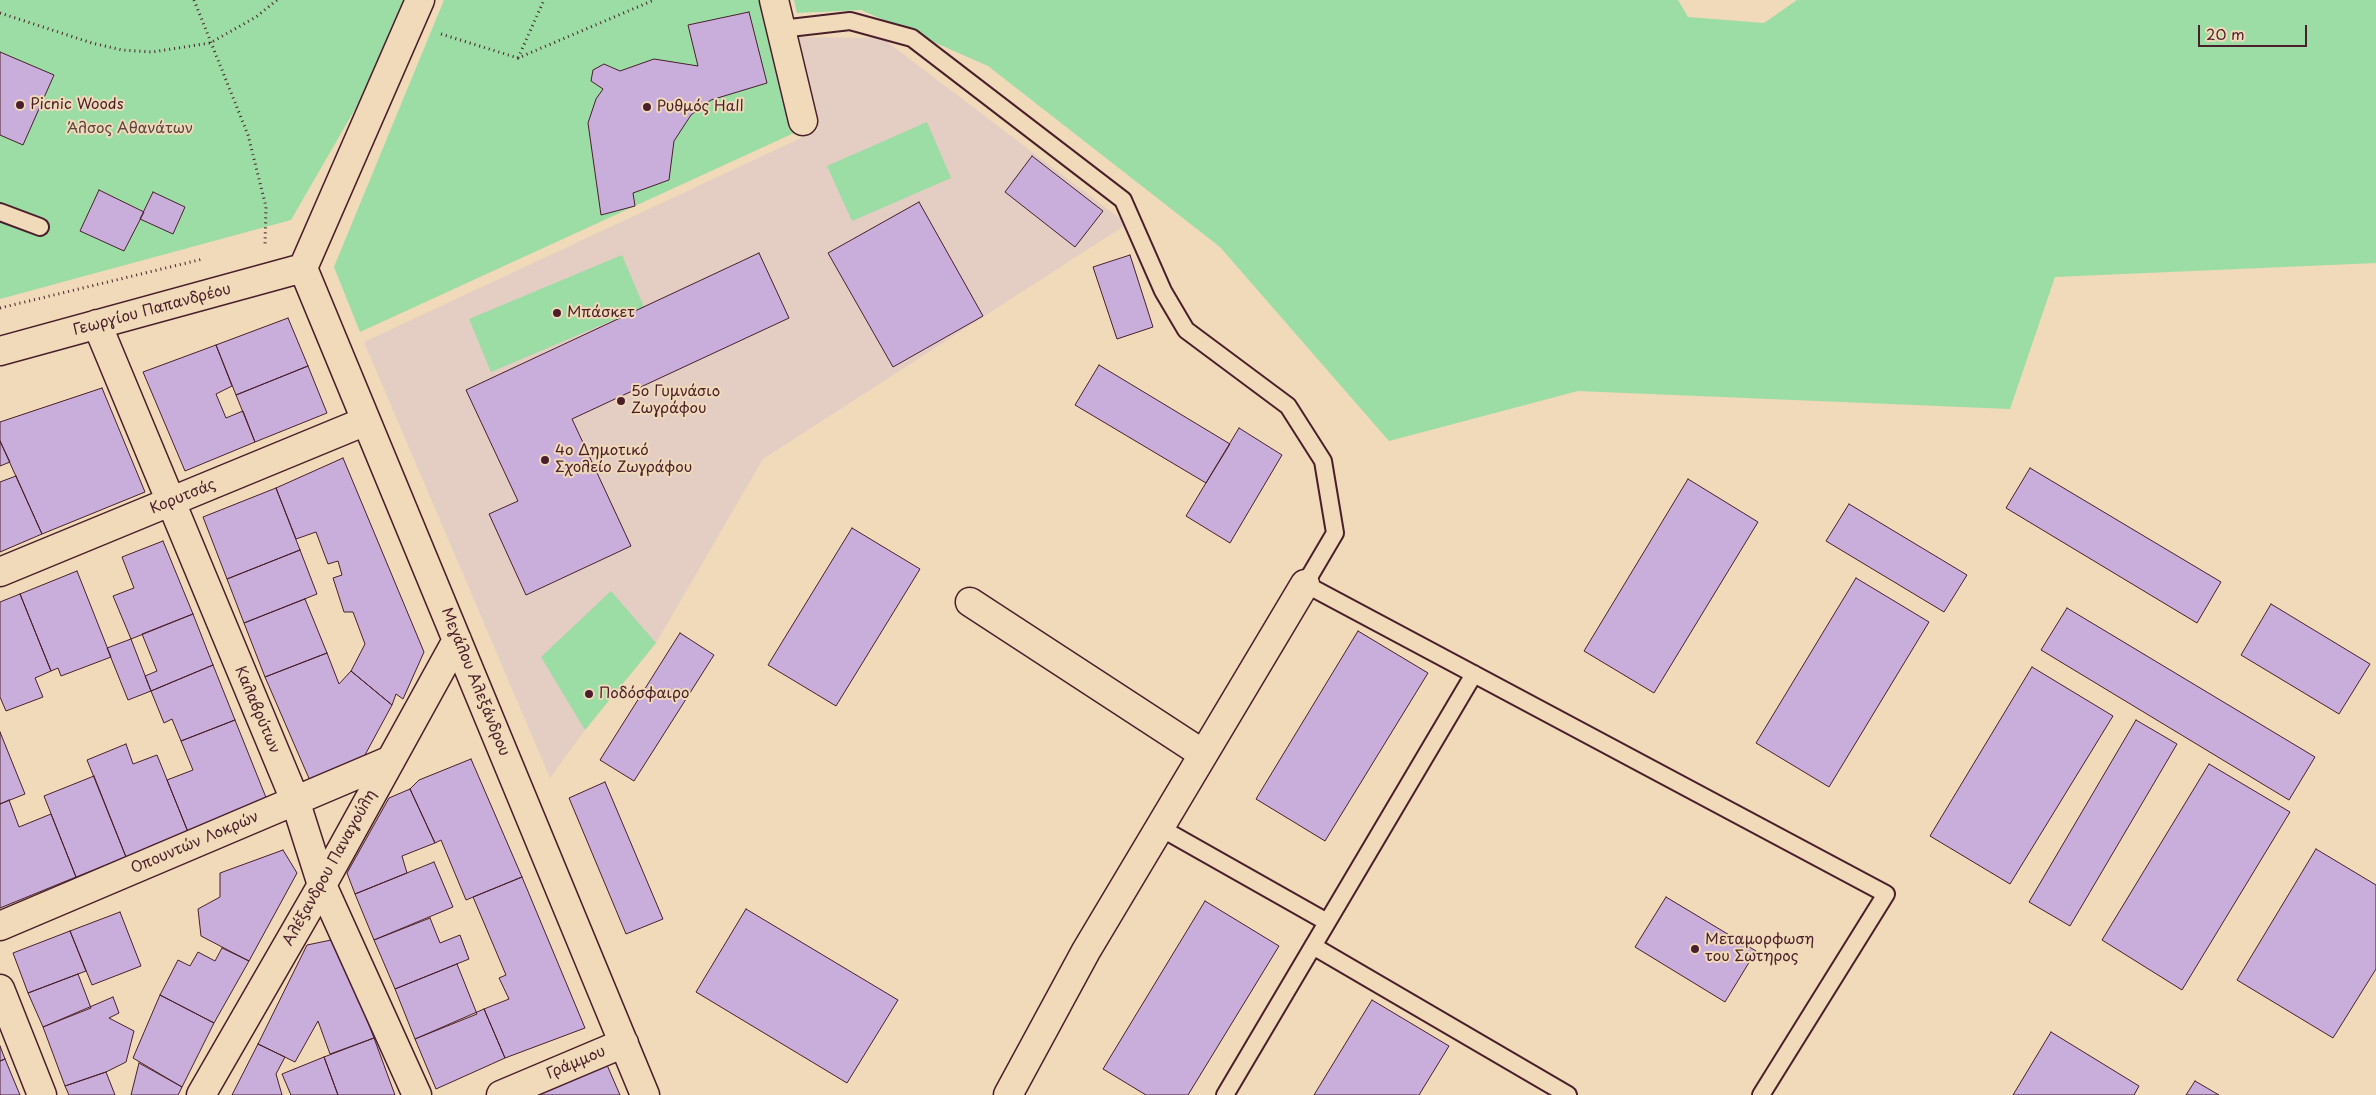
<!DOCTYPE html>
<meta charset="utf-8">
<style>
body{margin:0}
#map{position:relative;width:2376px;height:1095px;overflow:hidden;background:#f0dab9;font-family:"Playpen Sans",sans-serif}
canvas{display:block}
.scale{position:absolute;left:2198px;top:25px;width:109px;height:22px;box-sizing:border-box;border:2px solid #4a1f2b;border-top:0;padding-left:6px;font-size:15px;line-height:18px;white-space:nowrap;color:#4a1f2b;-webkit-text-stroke:4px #f0dab9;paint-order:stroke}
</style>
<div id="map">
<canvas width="2376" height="1095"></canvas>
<div class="scale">20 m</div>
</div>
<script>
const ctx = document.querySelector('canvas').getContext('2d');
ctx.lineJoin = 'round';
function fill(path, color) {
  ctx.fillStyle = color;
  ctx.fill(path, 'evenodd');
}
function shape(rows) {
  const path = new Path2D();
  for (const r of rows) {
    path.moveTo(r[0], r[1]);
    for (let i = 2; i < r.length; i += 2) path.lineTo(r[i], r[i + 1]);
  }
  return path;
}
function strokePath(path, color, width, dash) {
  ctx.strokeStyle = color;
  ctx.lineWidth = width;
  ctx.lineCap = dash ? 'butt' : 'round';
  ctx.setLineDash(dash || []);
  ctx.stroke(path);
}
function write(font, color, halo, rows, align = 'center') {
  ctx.font = font + ' "Playpen Sans",sans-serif';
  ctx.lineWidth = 4;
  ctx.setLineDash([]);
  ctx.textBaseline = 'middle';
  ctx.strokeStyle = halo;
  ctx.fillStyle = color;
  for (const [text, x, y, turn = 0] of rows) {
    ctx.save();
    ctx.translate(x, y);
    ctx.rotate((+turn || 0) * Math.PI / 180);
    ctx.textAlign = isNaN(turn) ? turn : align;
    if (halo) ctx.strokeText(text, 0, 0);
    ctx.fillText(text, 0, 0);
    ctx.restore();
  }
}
fill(shape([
 [797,37,882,38,1127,224,763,459,656,643,585,730,550,778,364,342,818,130]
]), '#e4cdc3');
fill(shape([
 [0,0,418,0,291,220,0,299],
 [444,0,760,0,794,133,360,332,334,267],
 [794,0,1678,0,1688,17,1764,23,1797,0,2376,0,2376,263,2055,277,2010,409,1578,391,1389,441,1220,247,988,66,861,10,797,13],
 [927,122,951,178,852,221,827,166],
 [622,255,644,307,491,372,469,319],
 [611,591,656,643,585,730,541,657]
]), '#9cdca5');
const building = shape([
 [749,12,767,83,711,100,691,115,674,141,669,180,633,193,635,206,601,215,588,123,596,99,603,89,591,81,593,70,604,64,620,71,654,59,698,66,688,25,749,12],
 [0,52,54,75,23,145,0,135,0,52],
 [1032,156,1103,211,1075,247,1005,192,1032,156],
 [99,190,144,212,124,251,80,231,99,190],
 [153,192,185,207,173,234,140,219,153,192],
 [919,202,983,316,893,367,828,253,919,202],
 [759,253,789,318,572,419,631,546,526,595,489,514,518,501,466,390,759,253],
 [1130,255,1153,327,1117,339,1093,267,1130,255],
 [288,318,308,366,236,395,216,345,288,318],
 [216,345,232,386,216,394,226,418,243,411,255,442,185,471,143,372,216,345],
 [1099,365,1230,444,1206,483,1075,405,1099,365],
 [308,366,327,413,255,442,236,395,308,366],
 [102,388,145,492,42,534,0,441,0,422,102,388],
 [1239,428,1282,455,1230,543,1186,516,1239,428],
 [0,441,10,462,0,466,0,441],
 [343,458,424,652,403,699,396,694,392,705,351,671,365,644,353,612,344,612,333,578,342,575,338,561,328,564,316,532,296,539,276,488,343,458],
 [2030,468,2221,582,2197,623,2006,508,2030,468],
 [16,476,42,534,0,552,0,482,16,476],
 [1688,479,1758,522,1654,693,1584,651,1688,479],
 [276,488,300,550,227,579,203,517,276,488],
 [1849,504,1967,575,1944,612,1826,541,1849,504],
 [852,528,920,569,836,706,768,665,852,528],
 [163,541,193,614,131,639,113,596,134,588,122,557,163,541],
 [300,550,317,594,244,623,227,579,300,550],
 [77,571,111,657,61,676,58,668,51,671,20,594,77,571],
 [1856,578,1929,622,1829,787,1756,743,1856,578],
 [20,594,51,671,35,678,43,697,6,711,0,697,0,602,20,594],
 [305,599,327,653,265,677,244,623,305,599],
 [2271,604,2370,664,2339,714,2241,655,2271,604],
 [2067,608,2315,757,2289,800,2041,650,2067,608],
 [193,614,213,665,151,691,145,676,157,671,142,634,193,614],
 [1358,631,1428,673,1325,841,1256,799,1358,631],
 [680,633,714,655,634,781,600,760,680,633],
 [131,639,151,691,128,700,107,648,131,639],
 [327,653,339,684,351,671,392,705,359,766,311,783,265,677,327,653],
 [213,665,235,720,181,741,172,719,164,723,151,691,213,665],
 [2032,667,2113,716,2010,884,1930,836,2032,667],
 [235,720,267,800,188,832,167,780,193,770,181,741,235,720],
 [2136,720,2177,744,2070,926,2029,902,2136,720],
 [0,732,25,794,0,804,0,732],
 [126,744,133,764,157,755,188,832,126,857,87,760,126,744],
 [471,759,522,877,466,900,441,840,435,843,410,789,419,780,471,759],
 [2209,764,2290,812,2182,990,2102,940,2209,764],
 [94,776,126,857,76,877,44,796,94,776],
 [605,782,663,919,626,934,569,798,605,782],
 [410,789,435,843,402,856,407,873,355,894,347,873,389,798,410,789],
 [9,800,19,827,51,814,76,877,0,908,0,804,9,800],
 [2316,849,2376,885,2376,969,2333,1038,2237,980,2316,849],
 [283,850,297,873,249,961,201,936,198,909,220,897,220,873,283,850],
 [434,862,453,907,374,940,355,894,434,862],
 [522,877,585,1028,505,1058,484,1009,509,999,499,978,506,975,473,897,522,877],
 [1666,897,1756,951,1725,1002,1635,947,1666,897],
 [1205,901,1279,946,1188,1095,1146,1095,1103,1069,1205,901],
 [746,909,898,1000,847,1083,696,992,746,909],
 [120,912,141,966,92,985,70,931,120,912],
 [430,918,440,943,460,935,469,959,395,989,374,940,430,918],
 [70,931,86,971,28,993,13,953,70,931],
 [336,939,374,1038,330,1054,318,1021,295,1062,258,1044,307,945,336,939],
 [222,948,249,961,214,1023,160,995,178,960,190,966,198,952,215,961,222,948],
 [457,964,477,1014,415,1039,395,989,457,964],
 [78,974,91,1008,43,1027,28,993,78,974],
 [160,995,214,1023,182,1087,133,1058,160,995],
 [113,997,119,1013,109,1018,134,1031,126,1062,106,1072,65,1086,43,1027,113,997],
 [1372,1000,1449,1046,1419,1095,1314,1095,1372,1000],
 [484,1009,505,1058,436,1089,415,1039,484,1009],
 [2051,1032,2139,1086,2134,1095,2013,1095,2051,1032],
 [374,1038,395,1095,338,1095,324,1057,374,1038],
 [258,1044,285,1057,276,1074,282,1095,232,1095,258,1044],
 [0,1046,5,1059,0,1061,0,1046],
 [324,1057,338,1095,291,1095,282,1074,324,1057],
 [5,1059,20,1095,0,1095,0,1061,5,1059],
 [139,1063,182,1087,178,1095,131,1095,139,1063],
 [607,1065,620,1095,534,1095,607,1065],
 [106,1072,115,1095,69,1095,65,1086,106,1072],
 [2195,1081,2219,1095,2186,1095,2195,1081]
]);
fill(building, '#c9aedb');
strokePath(building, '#4a1f2b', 1);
const lane = shape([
 [781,29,850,21,912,38,1123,200,1163,291,1186,330,1288,406,1323,461,1335,533,1305,584,1886,894,1761,1095],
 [0,212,40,227],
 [1159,827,1327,922],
 [1313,946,1568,1095],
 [1225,1095,1474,674]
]);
const street = shape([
 [774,0,803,121],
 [303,268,645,1095],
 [303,268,420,0],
 [97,324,295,800,322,885,417,1095],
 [0,351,303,268],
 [0,572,366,421],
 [970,602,1203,754],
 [0,926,391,760],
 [0,989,42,1095],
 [201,1095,322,885,457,640],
 [501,1095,624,1043],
 [1008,1095,1086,951,1305,584]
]);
strokePath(lane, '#4a1f2b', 20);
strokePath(street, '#4a1f2b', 31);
strokePath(shape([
 [194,0,248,135,266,207,265,244],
 [0,13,92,43,122,50,152,52,210,43,256,17,277,0],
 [441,34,518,58,654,0],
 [518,58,544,0],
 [0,308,203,259]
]), '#4a1f2b', 3, [1, 4]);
strokePath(lane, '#f0dab9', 16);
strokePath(street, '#f0dab9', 28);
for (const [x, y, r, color] of [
 [20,105,5,"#4a1f2b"],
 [647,107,5,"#4a1f2b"],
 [557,313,5,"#4a1f2b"],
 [621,401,5,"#4a1f2b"],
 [545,460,5,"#4a1f2b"],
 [589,694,5,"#4a1f2b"],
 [1695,949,5,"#4a1f2b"]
]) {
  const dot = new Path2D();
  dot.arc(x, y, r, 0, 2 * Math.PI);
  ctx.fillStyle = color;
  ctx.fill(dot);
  strokePath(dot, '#f0dab9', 2);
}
write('15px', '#4a1f2b', '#f0dab9', [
 ["Picnic Woods",30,105],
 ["Ρυθμός Hall",657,107],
 ["Μπάσκετ",567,313],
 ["5ο Γυμνάσιο",631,392],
 ["Ζωγράφου",631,409],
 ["4ο Δημοτικό",555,451],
 ["Σχολείο Ζωγράφου",555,468],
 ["Ποδόσφαιρο",599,694],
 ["Μεταμορφωση",1705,940],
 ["του Σωτηρος",1705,957]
], 'left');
write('15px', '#5a4543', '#f0dab9', [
 ["Άλσος Αθανάτων",130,129]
]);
write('15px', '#4a1f2b', '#f0dab9', [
 ["Γεωργίου Παπανδρέου",152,310,-15],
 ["Κορυτσάς",183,497,-22],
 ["Μεγάλου Αλεξάνδρου",475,682,68],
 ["Καλαβρύτων",257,710,67],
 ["Οπουντών Λοκρών",195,843,-23],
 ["Αλέξανδρου Παναγούλη",330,868,-61],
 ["Γράμμου",576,1063,-23]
]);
</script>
